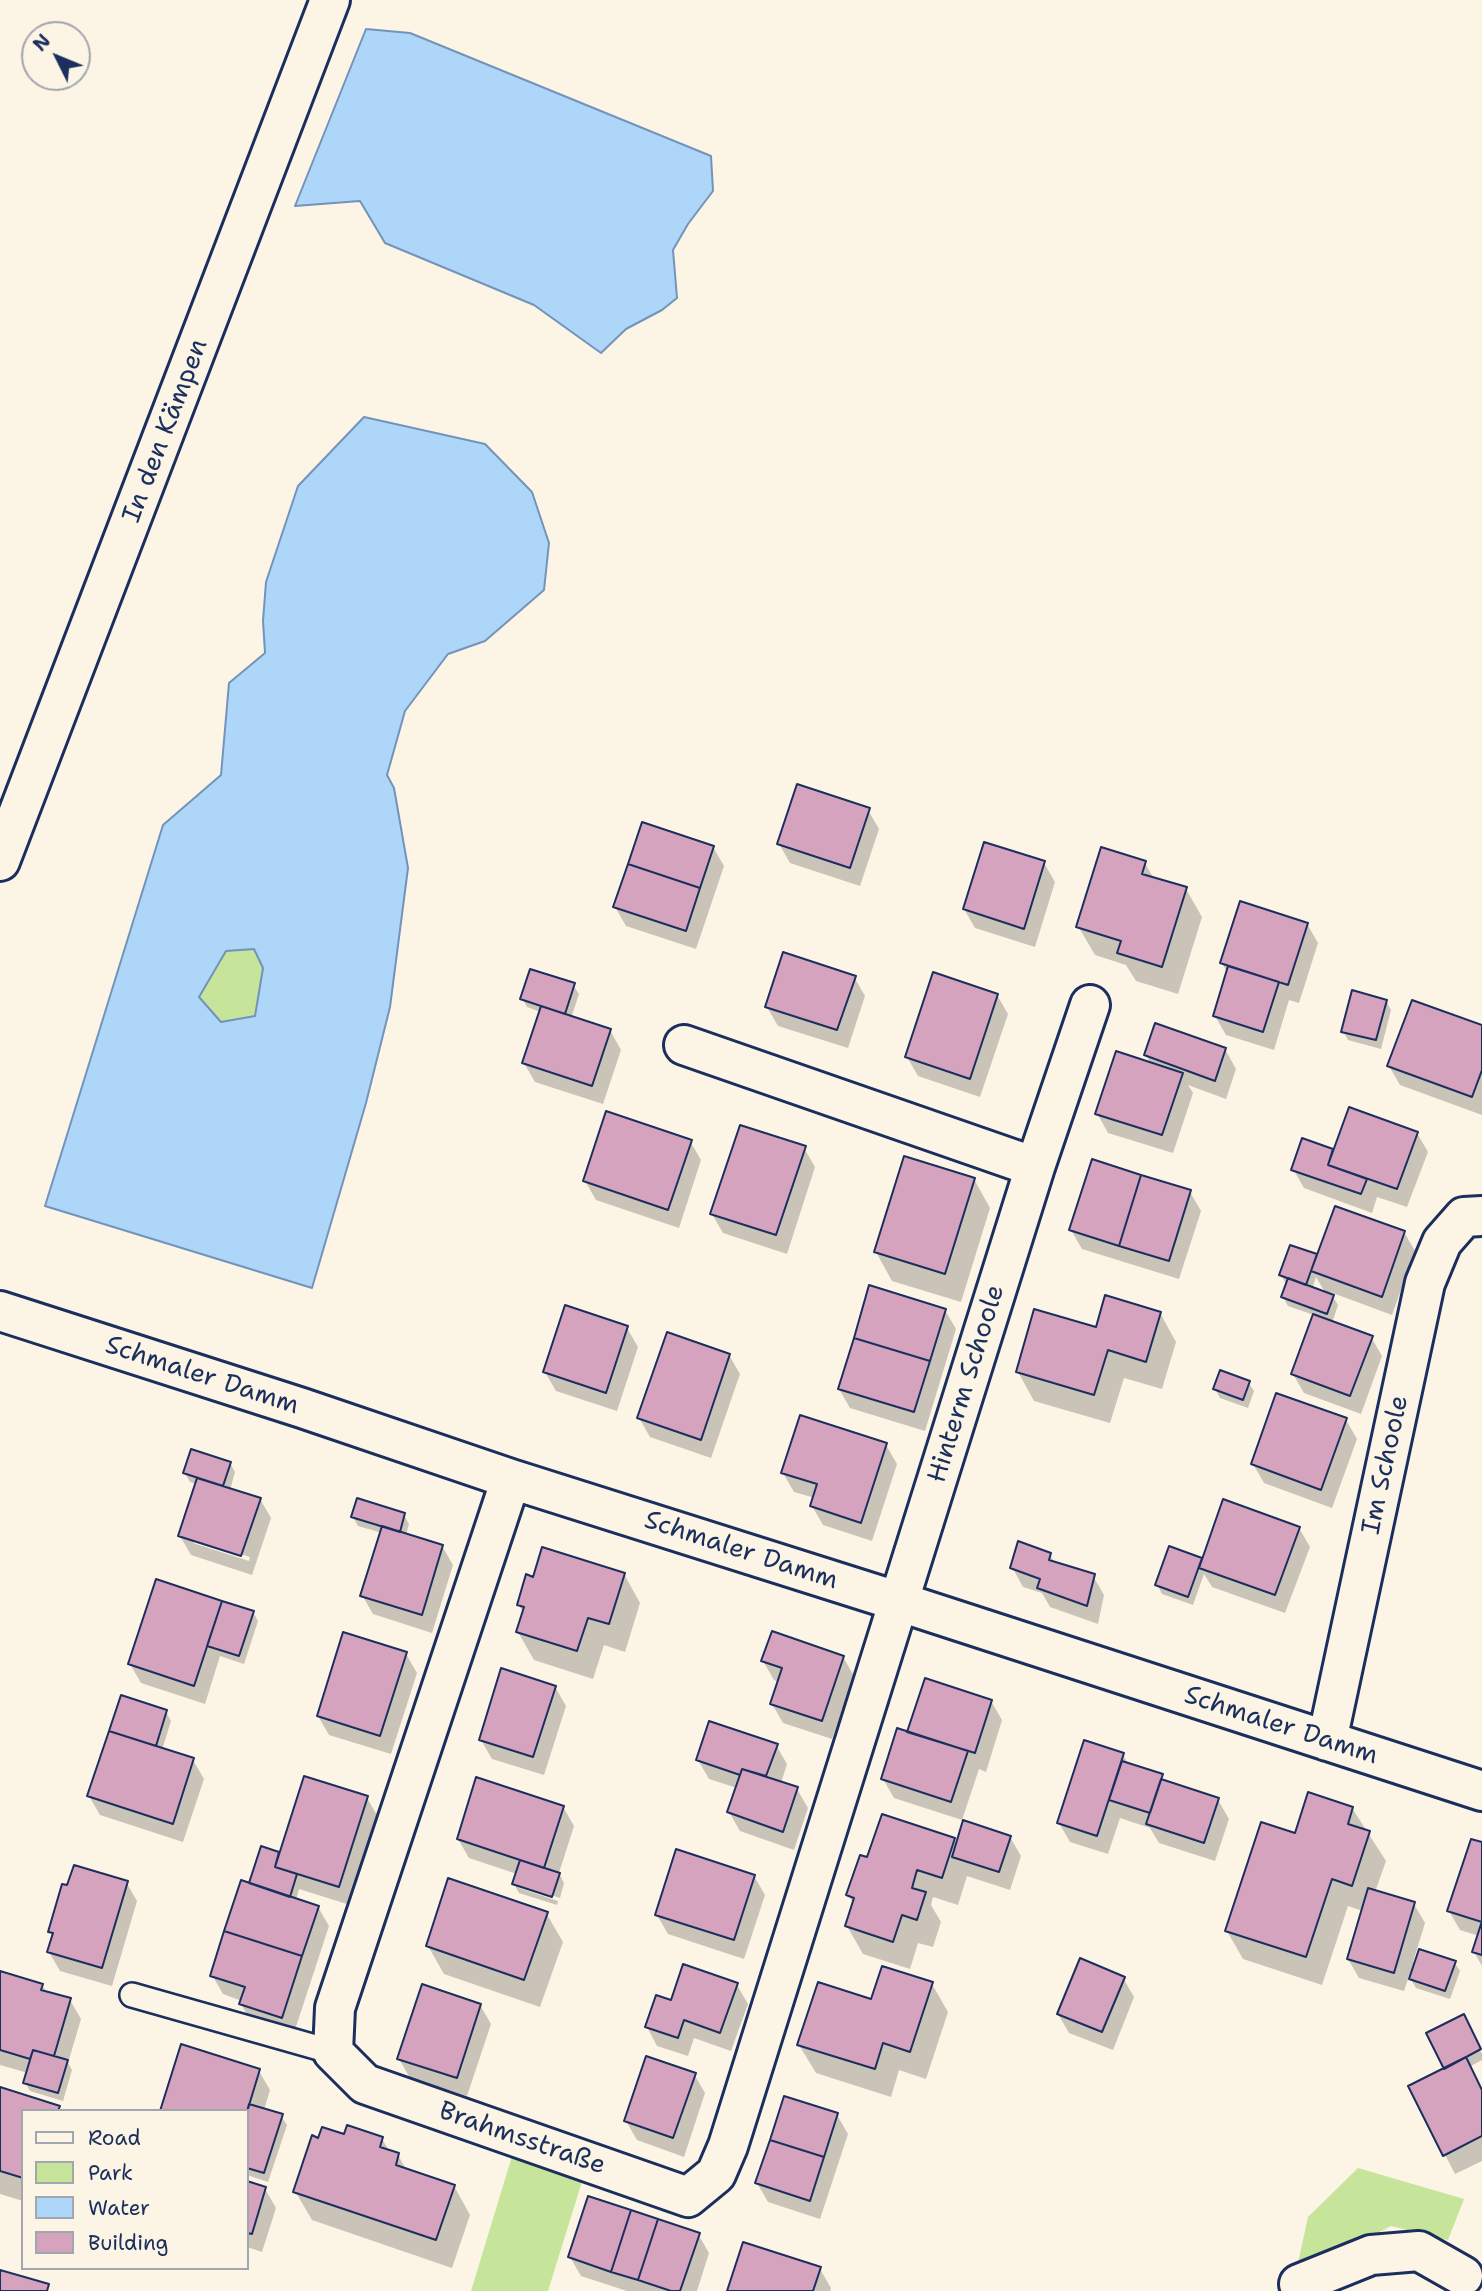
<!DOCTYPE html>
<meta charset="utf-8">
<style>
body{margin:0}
#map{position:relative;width:1482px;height:2291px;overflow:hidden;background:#fcf5e5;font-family:"Shantell Sans",sans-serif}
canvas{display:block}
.legend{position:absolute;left:21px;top:2109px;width:228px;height:161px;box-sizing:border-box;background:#fcf5e5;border:2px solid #a2a6af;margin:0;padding:9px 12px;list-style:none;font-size:21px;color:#1b2f5e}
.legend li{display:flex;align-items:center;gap:14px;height:35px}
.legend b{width:35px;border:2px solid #a2a6af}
.north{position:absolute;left:21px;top:21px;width:70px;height:70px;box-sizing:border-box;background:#fcf5e5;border:2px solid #a2a6af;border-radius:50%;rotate:313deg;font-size:19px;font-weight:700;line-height:28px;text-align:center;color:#1b2f5e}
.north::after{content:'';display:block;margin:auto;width:24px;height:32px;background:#1b2f5e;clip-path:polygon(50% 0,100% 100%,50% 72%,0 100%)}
</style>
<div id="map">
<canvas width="1482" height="2291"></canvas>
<ul class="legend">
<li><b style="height:9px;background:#fcf5e5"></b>Road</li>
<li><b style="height:19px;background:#c7e49b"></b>Park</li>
<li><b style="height:19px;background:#add6f8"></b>Water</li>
<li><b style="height:19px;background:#d6a3be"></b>Building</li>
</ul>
<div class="north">N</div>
</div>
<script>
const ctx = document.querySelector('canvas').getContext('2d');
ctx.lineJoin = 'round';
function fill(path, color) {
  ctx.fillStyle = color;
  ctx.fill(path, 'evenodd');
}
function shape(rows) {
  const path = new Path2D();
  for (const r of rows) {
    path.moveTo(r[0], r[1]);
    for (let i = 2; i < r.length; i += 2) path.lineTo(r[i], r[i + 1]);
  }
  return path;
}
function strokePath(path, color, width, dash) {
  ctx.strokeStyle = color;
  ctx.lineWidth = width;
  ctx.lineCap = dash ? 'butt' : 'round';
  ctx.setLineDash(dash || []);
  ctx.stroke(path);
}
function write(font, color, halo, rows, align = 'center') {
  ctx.font = font + ' "Shantell Sans",sans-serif';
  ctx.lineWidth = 5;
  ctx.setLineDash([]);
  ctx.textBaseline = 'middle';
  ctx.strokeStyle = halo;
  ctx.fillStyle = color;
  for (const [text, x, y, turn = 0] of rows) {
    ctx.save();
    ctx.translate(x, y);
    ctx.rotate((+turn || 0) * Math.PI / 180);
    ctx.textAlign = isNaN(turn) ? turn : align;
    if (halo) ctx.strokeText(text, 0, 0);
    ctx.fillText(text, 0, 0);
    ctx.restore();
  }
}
fill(shape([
 [254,949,263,968,255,1017,221,1022,199,998,226,951],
 [513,2153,584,2175,548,2291,471,2291],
 [1358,2168,1464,2199,1448,2240,1391,2226,1309,2269,1298,2263,1308,2217]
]), '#c7e49b');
const water = shape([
 [366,29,410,33,711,156,713,191,688,224,673,250,677,298,662,310,626,329,601,353,534,305,385,243,360,201,295,206,366,29],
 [364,417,485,444,532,492,549,543,544,590,485,641,448,654,405,711,387,775,394,788,408,868,390,1007,366,1103,312,1288,45,1206,163,825,221,775,229,683,265,653,263,621,266,582,298,486,364,417],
 [254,949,263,968,255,1016,221,1022,199,997,226,951,254,949]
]);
fill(water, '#add6f8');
strokePath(water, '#7393ba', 2);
fill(shape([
 [868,810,879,829,860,886,790,863,779,844],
 [713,847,724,866,696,949,626,926,615,907],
 [1044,863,1055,882,1035,947,975,928,964,909],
 [1145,863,1154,879,1186,889,1202,917,1178,994,1136,981,1126,965,1095,955,1078,926],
 [1307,924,1318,943,1299,1003,1289,1000,1274,1050,1226,1035,1215,1016,1228,974,1222,963],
 [854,977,865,996,848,1048,778,1026,767,1007],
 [573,985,579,994,571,1018,610,1030,621,1050,603,1104,535,1082,524,1063,541,1012,527,1007,522,998],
 [997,995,1008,1014,980,1097,918,1076,907,1057],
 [1386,1001,1391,1010,1381,1049,1348,1040,1343,1031],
 [1482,1027,1482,1115,1400,1085,1389,1066],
 [1225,1049,1236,1069,1226,1099,1188,1085,1193,1093,1173,1153,1108,1133,1097,1113,1151,1064,1146,1055],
 [1417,1133,1428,1152,1407,1207,1377,1197,1372,1213,1304,1188,1293,1169,1303,1140,1334,1151],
 [690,1141,701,1160,679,1228,596,1200,585,1181],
 [804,1148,815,1167,787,1254,723,1233,712,1214],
 [974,1179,990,1208,961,1302,892,1281,876,1252],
 [1190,1192,1201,1211,1179,1279,1082,1249,1071,1230],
 [1404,1232,1415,1251,1392,1315,1330,1292,1338,1305,1332,1323,1371,1337,1382,1356,1361,1414,1304,1393,1293,1374,1314,1315,1288,1306,1283,1297,1286,1284,1281,1275,1316,1255,1317,1258],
 [1316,1277,1326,1294,1312,1289],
 [945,1310,956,1329,925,1431,850,1408,839,1389],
 [1160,1313,1176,1342,1162,1389,1124,1378,1110,1423,1034,1401,1018,1372,1097,1329],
 [627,1328,638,1347,617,1411,556,1391,545,1372],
 [729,1355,740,1374,711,1458,650,1437,639,1418],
 [1248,1382,1254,1391,1248,1408,1220,1398,1215,1389],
 [1346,1420,1357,1439,1332,1508,1264,1483,1253,1464],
 [886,1445,897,1464,872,1541,823,1525,812,1506,815,1498,794,1492,783,1473],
 [230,1463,235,1472,230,1490,260,1499,271,1518,252,1575,191,1555,180,1536,197,1484,190,1482,185,1473],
 [193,1539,250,1557,249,1561,193,1543],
 [404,1515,409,1524,406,1535,442,1546,453,1565,432,1633,373,1614,362,1595,382,1533,358,1526,353,1517],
 [1299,1528,1310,1547,1285,1613,1212,1587,1204,1574,1193,1605,1162,1594,1157,1584,1201,1559,1203,1562],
 [1049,1554,1055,1563,1093,1576,1104,1595,1098,1624,1050,1607,1042,1593,1023,1587,1012,1567],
 [624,1574,640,1603,625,1652,604,1645,593,1679,534,1660,518,1632,524,1614,519,1605,535,1579],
 [253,1612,258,1621,244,1664,220,1656,205,1704,141,1683,130,1664],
 [406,1654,417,1673,391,1754,329,1735,318,1716],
 [843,1657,854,1676,832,1739,783,1723,772,1704,779,1682,774,1680,763,1661],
 [555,1687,566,1706,544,1775,492,1759,481,1740],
 [991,1701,1002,1720,986,1772,979,1769,962,1820,894,1798,883,1779,908,1734],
 [166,1712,171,1721,162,1750,193,1760,204,1779,183,1842,100,1815,89,1796],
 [776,1745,787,1764,781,1783,797,1789,808,1808,794,1850,740,1831,729,1812,737,1788,709,1779,698,1760],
 [1123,1755,1129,1765,1161,1775,1166,1783,1218,1800,1229,1819,1215,1861,1159,1843,1150,1828,1120,1818,1108,1854,1070,1842,1059,1823],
 [367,1798,378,1817,350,1905,299,1889,296,1900,318,1907,329,1926,293,2036,252,2023,241,2004,242,2001,223,1994,212,1975,251,1885,262,1848,281,1854],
 [563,1807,574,1826,559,1873,564,1883,560,1898,519,1884,519,1888,558,1901,557,1905,519,1893,514,1884,517,1874,469,1858,458,1839],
 [1352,1808,1386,1861,1375,1892,1414,1904,1425,1923,1413,1962,1454,1962,1460,1971,1450,1999,1416,1988,1409,1976,1404,1991,1359,1978,1348,1959,1363,1911,1348,1906,1322,1985,1243,1959,1227,1931,1296,1835],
 [1010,1837,1021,1856,1010,1890,967,1876,958,1905,933,1897,931,1905,941,1922,933,1947,918,1943,910,1969,863,1954,847,1926,854,1904,848,1895,869,1860,953,1839,957,1846],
 [1482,1844,1482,1966,1474,1952,1479,1936,1460,1930,1449,1911],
 [754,1876,765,1895,744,1959,668,1934,657,1915],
 [126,1882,137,1901,112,1986,60,1971,49,1952,53,1938,50,1932],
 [546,1913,563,1942,540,2007,444,1974,428,1946],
 [0,1973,42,1985,47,1993,70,2000,81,2019,68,2063,72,2070,63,2101,30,2091,25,2082,28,2073,0,2065],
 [1123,1978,1134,1997,1113,2050,1069,2033,1058,2014],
 [932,1984,948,2012,926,2079,899,2070,891,2097,816,2073,799,2045,872,2001],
 [737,1985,748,2004,731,2051,694,2038,688,2056,657,2046,647,2027,673,2002],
 [480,2005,491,2024,467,2096,410,2078,399,2059],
 [1468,2025,1482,2054,1482,2060,1469,2067,1482,2091,1482,2161,1455,2174,1410,2087,1446,2069],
 [259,2071,270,2090,264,2110,281,2116,287,2125,268,2182,247,2175,247,2111],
 [694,2074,705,2093,684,2157,637,2140,626,2121],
 [0,2089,58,2107,61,2111,23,2111,23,2201,0,2194],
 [837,2115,848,2134,820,2219,768,2202,757,2183],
 [345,2137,382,2139,390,2152,398,2155,407,2171,454,2186,470,2215,452,2268,312,2220,295,2191,319,2141],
 [247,2183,265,2189,276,2208,262,2252,247,2247],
 [698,2234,709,2253,697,2291,627,2291,581,2276,570,2257],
 [820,2269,831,2288,830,2291,729,2291]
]), '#0003');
const building = shape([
 [797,784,870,808,850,868,777,844,797,784],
 [642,822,714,846,700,888,628,864,642,822],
 [984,842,1045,861,1024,929,963,909,984,842],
 [1101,847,1146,861,1142,874,1187,887,1162,967,1117,953,1121,941,1076,927,1101,847],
 [628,864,700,888,686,931,613,907,628,864],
 [1240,901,1308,923,1288,985,1220,963,1240,901],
 [783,952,856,976,837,1030,765,1007,783,952],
 [1228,966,1279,982,1263,1032,1213,1016,1228,966],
 [530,969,575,983,565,1014,520,999,530,969],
 [933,972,998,994,970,1079,905,1057,933,972],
 [1352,990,1387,1000,1376,1040,1341,1032,1352,990],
 [1412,1000,1482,1025,1482,1070,1472,1097,1387,1066,1412,1000],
 [541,1006,611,1029,592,1086,522,1063,541,1006],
 [1155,1023,1226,1048,1215,1081,1144,1055,1155,1023],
 [1116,1051,1183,1073,1162,1135,1095,1114,1116,1051],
 [1349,1107,1418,1132,1397,1189,1328,1165,1349,1107],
 [606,1111,692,1140,668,1210,583,1181,606,1111],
 [740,1125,806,1146,776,1235,710,1214,740,1125],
 [1302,1138,1333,1149,1328,1165,1367,1179,1361,1194,1291,1170,1302,1138],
 [904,1156,975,1178,945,1274,874,1252,904,1156],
 [1092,1159,1141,1175,1119,1246,1069,1230,1092,1159],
 [1141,1175,1191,1190,1169,1261,1119,1246,1141,1175],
 [1335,1206,1405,1231,1382,1297,1311,1271,1335,1206],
 [1290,1245,1317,1254,1306,1285,1279,1275,1290,1245],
 [1288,1278,1334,1295,1327,1314,1281,1297,1288,1278],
 [869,1285,946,1309,930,1361,854,1338,869,1285],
 [1105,1295,1161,1312,1146,1362,1108,1350,1094,1395,1016,1372,1034,1309,1096,1327,1105,1295],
 [565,1305,628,1326,606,1393,543,1372,565,1305],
 [1313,1314,1373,1336,1350,1396,1291,1374,1313,1314],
 [667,1332,730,1354,701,1440,637,1418,667,1332],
 [854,1338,930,1361,914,1412,838,1389,854,1338],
 [1220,1370,1250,1381,1243,1400,1213,1389,1220,1370],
 [1276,1393,1347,1418,1321,1490,1251,1464,1276,1393],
 [800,1415,887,1443,861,1523,810,1506,817,1484,781,1473,800,1415],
 [191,1449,231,1462,223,1486,183,1473,191,1449],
 [197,1478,261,1498,241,1556,178,1536,197,1478],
 [357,1498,405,1513,400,1532,351,1517,357,1498],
 [1223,1499,1300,1527,1275,1595,1199,1568,1223,1499],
 [382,1526,443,1545,422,1615,360,1596,382,1526],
 [1018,1541,1051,1553,1049,1560,1095,1574,1087,1606,1037,1588,1040,1579,1010,1568,1018,1541],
 [1169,1546,1202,1558,1188,1597,1155,1585,1169,1546],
 [542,1547,625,1573,609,1624,588,1618,577,1651,516,1632,524,1607,517,1605,526,1574,533,1577,542,1547],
 [156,1579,222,1601,194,1686,128,1664,156,1579],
 [222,1601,254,1611,239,1656,207,1646,222,1601],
 [772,1631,844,1656,822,1721,770,1704,782,1668,761,1661,772,1631],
 [343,1632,407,1652,380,1736,317,1716,343,1632],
 [501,1668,556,1686,533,1757,479,1740,501,1668],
 [925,1678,992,1700,975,1753,907,1732,925,1678],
 [121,1695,167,1710,156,1746,109,1731,121,1695],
 [709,1721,778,1744,766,1776,742,1769,740,1775,696,1760,709,1721],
 [897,1728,968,1751,951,1802,881,1779,897,1728],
 [109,1731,194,1758,173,1824,87,1796,109,1731],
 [1084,1740,1124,1753,1097,1836,1057,1823,1084,1740],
 [1122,1761,1163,1774,1150,1813,1109,1800,1122,1761],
 [742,1769,798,1787,783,1832,727,1812,742,1769],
 [304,1776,368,1796,339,1887,275,1867,304,1776],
 [476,1777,564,1806,544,1868,457,1839,476,1777],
 [1161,1779,1219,1798,1204,1843,1146,1824,1161,1779],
 [1308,1792,1353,1807,1348,1824,1370,1831,1352,1886,1332,1879,1306,1957,1225,1931,1261,1822,1295,1833,1308,1792],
 [882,1814,955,1838,942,1878,917,1870,912,1888,926,1892,917,1920,902,1915,893,1942,845,1926,854,1898,846,1895,860,1855,867,1857,882,1814],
 [963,1820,1011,1836,999,1872,952,1857,963,1820],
 [1471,1839,1482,1842,1482,1922,1447,1911,1471,1839],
 [261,1846,279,1852,275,1867,297,1874,290,1897,249,1883,261,1846],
 [676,1849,755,1875,734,1940,655,1915,676,1849],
 [520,1860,560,1873,552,1897,512,1884,520,1860],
 [74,1865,128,1881,102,1968,47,1952,53,1933,48,1932,62,1884,67,1885,74,1865],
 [448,1878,548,1912,524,1980,426,1946,448,1878],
 [241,1880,319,1906,302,1956,224,1931,241,1880],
 [1368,1888,1415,1902,1394,1973,1347,1959,1368,1888],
 [1482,1921,1482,1955,1472,1952,1482,1921],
 [224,1931,302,1956,282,2018,239,2004,245,1987,210,1976,224,1931],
 [1419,1949,1456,1961,1445,1991,1409,1979,1419,1949],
 [1080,1958,1125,1977,1102,2032,1057,2014,1080,1958],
 [683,1964,738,1983,720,2033,684,2020,678,2038,645,2027,656,1995,671,2000,683,1964],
 [882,1966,933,1982,910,2052,883,2043,875,2069,797,2045,818,1982,871,1999,882,1966],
 [0,1971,43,1984,41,1990,71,1998,54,2056,33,2050,30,2059,0,2050,0,1971],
 [422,1984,481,2004,457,2078,397,2059,422,1984],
 [1464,2014,1481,2049,1444,2069,1426,2033,1464,2014],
 [181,2044,260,2069,247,2112,160,2111,181,2044],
 [33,2050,68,2060,58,2093,23,2083,33,2050],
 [646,2056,696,2073,673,2138,624,2121,646,2056],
 [1466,2057,1482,2090,1482,2136,1443,2156,1408,2086,1466,2057],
 [0,2087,60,2106,58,2111,23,2111,23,2178,0,2171,0,2087],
 [784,2096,838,2113,824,2157,770,2140,784,2096],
 [249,2104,283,2114,264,2173,247,2168,247,2112,249,2104],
 [347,2125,383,2137,380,2147,399,2153,396,2165,455,2185,436,2240,293,2192,312,2135,318,2138,322,2127,344,2134,347,2125],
 [770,2140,824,2157,810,2201,755,2183,770,2140],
 [247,2181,266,2187,252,2234,247,2233,247,2181],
 [588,2196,631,2210,611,2272,568,2257,588,2196],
 [631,2210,658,2219,638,2280,611,2272,631,2210],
 [658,2219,700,2233,680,2291,671,2291,638,2280,658,2219],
 [743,2242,821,2267,813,2291,727,2291,743,2242],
 [0,2270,49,2284,47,2291,0,2291,0,2270]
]);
fill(building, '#d6a3be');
strokePath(building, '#1b2f5e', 2);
const lane = shape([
 [132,1995,333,2052]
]);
const street = shape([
 [0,861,330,0],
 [684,1045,1035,1167],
 [0,1311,302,1408,511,1479,900,1602,1482,1791],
 [511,1479,335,2008,333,2052,365,2084,688,2197,716,2174,728,2146,1035,1167,1090,1005],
 [1327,1741,1425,1283,1442,1242,1464,1217,1482,1216],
 [1299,2284,1371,2255,1419,2251,1463,2276]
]);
strokePath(lane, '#1b2f5e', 28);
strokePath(street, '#1b2f5e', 44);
strokePath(lane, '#fcf5e5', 23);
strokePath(street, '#fcf5e5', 38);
write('26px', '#1b2f5e', '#fcf5e5', [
 ["In den Kämpen",166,431,-69],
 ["Schmaler Damm",202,1376,18],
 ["Hinterm Schoole",967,1384,-73],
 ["Im Schoole",1386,1465,-78],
 ["Schmaler Damm",741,1551,18],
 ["Schmaler Damm",1281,1726,18],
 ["Brahmsstraße",522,2139,19]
]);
</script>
